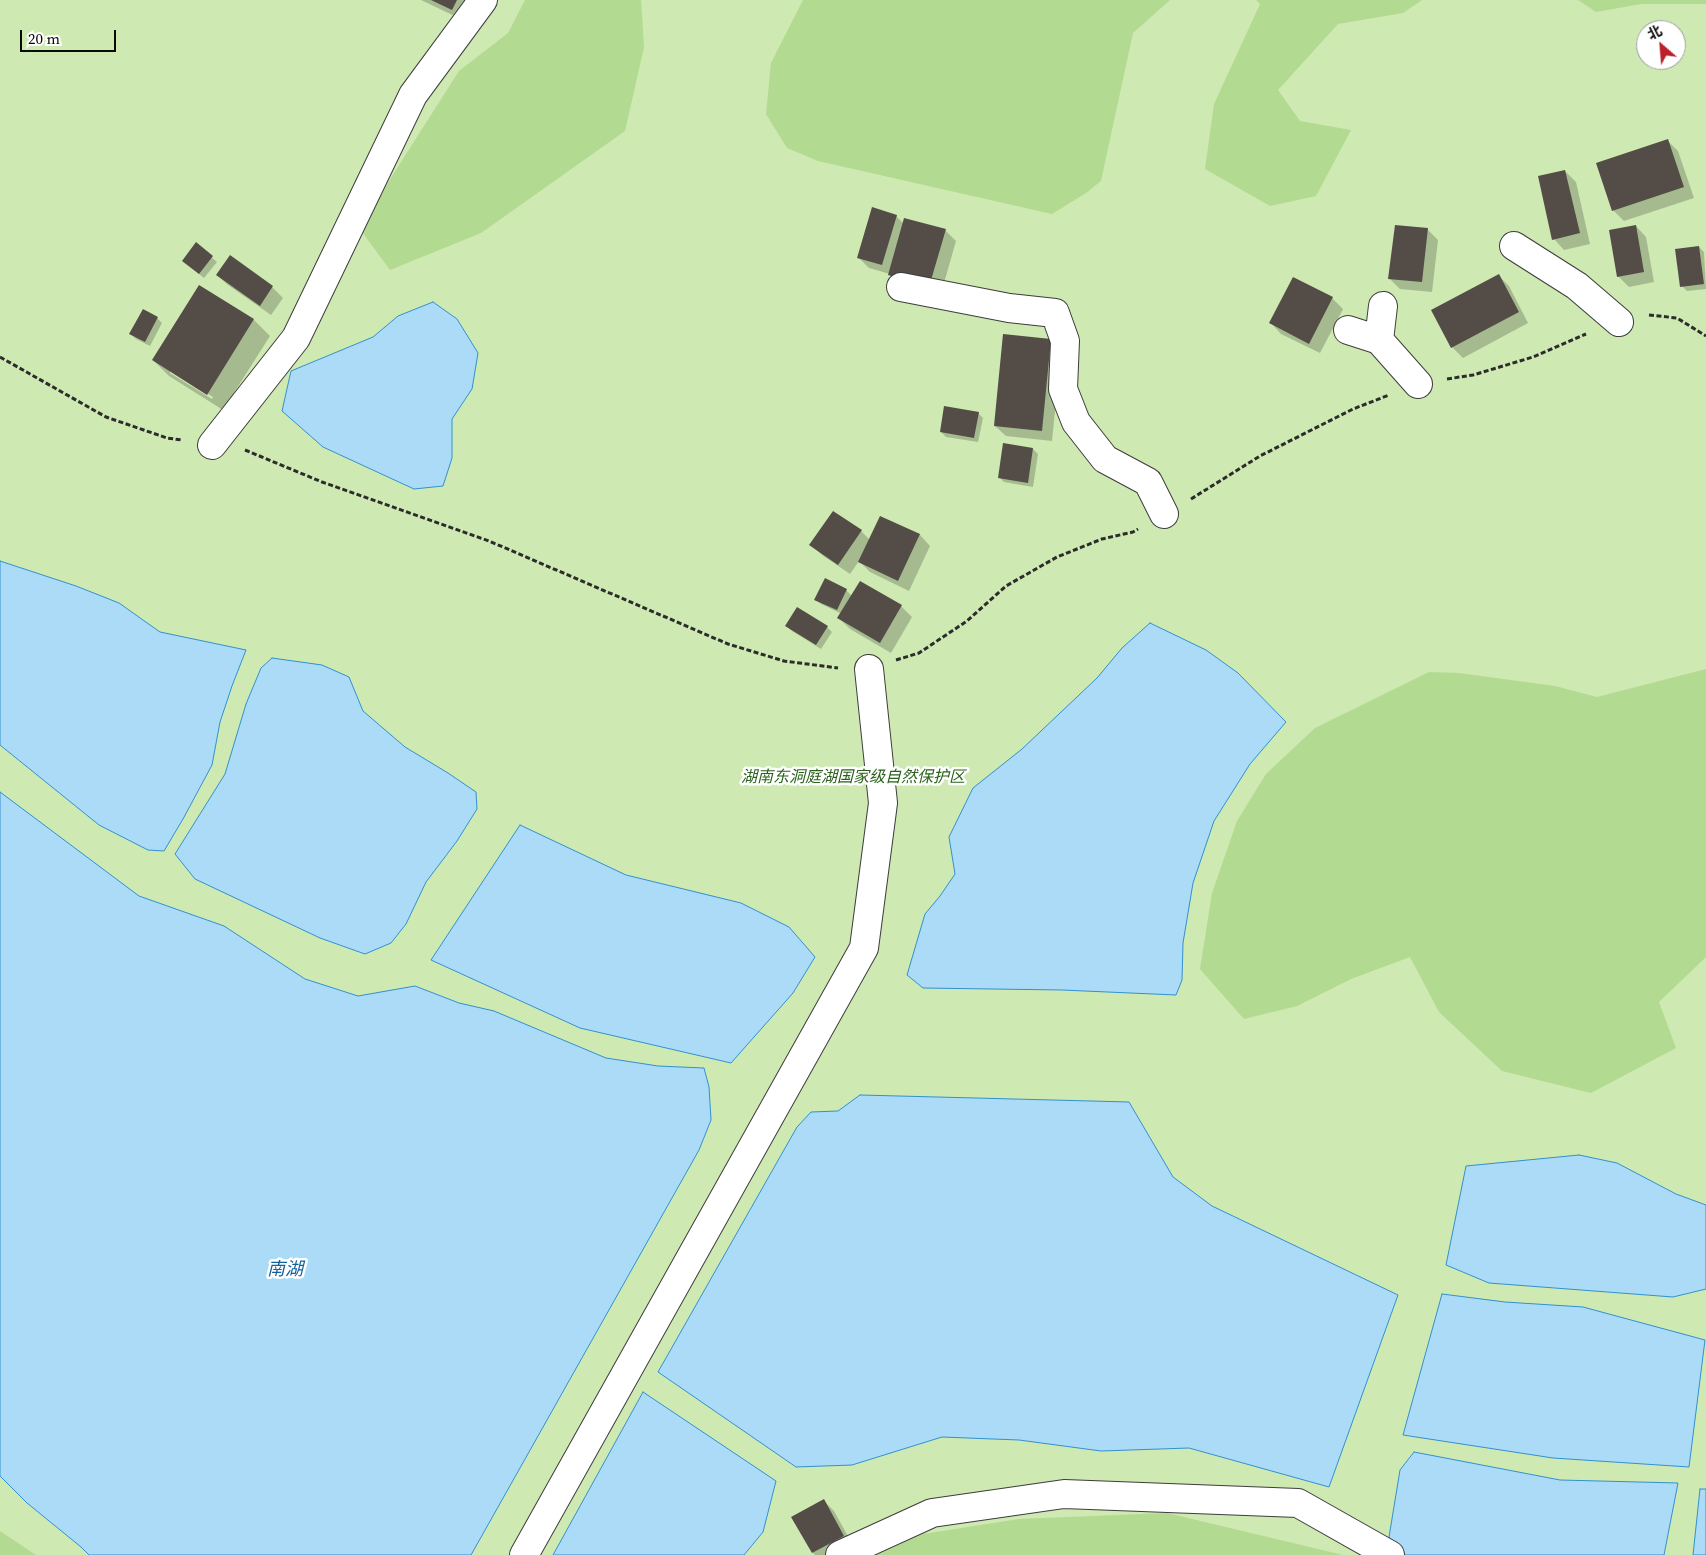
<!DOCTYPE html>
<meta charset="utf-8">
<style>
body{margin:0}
#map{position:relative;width:1706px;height:1555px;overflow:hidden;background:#fffae8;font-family:"Source Serif 4","Noto Sans SC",serif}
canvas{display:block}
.north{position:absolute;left:1636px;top:20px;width:50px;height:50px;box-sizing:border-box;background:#fff;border:1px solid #9d9d9d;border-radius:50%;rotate:333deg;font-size:14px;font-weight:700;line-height:20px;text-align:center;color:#0a0a0a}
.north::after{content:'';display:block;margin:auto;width:18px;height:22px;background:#bc2129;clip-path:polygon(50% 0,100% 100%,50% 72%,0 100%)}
.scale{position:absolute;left:20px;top:30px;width:96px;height:22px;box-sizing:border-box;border:2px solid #0a0a0a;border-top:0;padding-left:6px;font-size:15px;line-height:18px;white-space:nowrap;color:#0a0a0a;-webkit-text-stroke:4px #fff;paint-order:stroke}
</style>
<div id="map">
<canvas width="1706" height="1555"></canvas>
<div class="north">北</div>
<div class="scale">20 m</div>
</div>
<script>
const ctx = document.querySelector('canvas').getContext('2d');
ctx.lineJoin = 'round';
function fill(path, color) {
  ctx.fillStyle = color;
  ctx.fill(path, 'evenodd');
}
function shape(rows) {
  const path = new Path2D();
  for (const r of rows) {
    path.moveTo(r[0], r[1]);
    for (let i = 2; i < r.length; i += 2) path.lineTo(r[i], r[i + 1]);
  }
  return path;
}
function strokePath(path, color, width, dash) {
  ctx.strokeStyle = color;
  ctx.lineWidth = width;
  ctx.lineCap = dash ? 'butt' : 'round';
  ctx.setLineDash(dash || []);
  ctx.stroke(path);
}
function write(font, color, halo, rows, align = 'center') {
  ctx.font = font + ' "Source Serif 4","Noto Sans SC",serif';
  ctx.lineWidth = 5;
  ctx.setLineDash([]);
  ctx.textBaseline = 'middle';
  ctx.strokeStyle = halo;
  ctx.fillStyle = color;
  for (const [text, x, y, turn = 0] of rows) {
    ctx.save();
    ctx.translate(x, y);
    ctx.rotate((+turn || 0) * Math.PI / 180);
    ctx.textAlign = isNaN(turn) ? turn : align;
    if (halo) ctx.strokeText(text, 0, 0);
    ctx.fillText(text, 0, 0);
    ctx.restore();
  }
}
fill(shape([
 [0,0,1706,0,1706,1555,0,1555],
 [1646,30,1676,30,1676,60,1646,60]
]), '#cfe9b2');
fill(shape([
 [525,0,641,0,644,47,625,131,481,233,390,270,359,228,459,71,508,33],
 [803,0,1170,0,1133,33,1101,181,1086,193,1052,214,818,161,787,148,766,114,771,63],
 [1256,0,1422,0,1403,13,1338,24,1278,90,1300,121,1351,130,1316,196,1270,206,1205,169,1214,104,1260,4],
 [1578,0,1706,0,1706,4,1641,4,1596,12],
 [1706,669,1706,957,1659,1002,1676,1048,1591,1093,1502,1071,1439,1012,1410,957,1351,979,1297,1006,1244,1019,1200,969,1212,893,1237,821,1266,774,1315,728,1429,672,1459,673,1555,686,1597,697],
 [1167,1513,1343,1555,875,1555,923,1534,1019,1519],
 [0,1531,36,1555,0,1555]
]), '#b2da91');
const water = shape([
 [433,302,457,319,478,353,472,389,452,419,452,458,443,486,414,489,323,447,282,411,291,371,373,337,398,316,433,302],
 [0,561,76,586,119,603,160,632,246,650,232,686,220,722,212,765,183,819,164,851,148,850,99,825,0,745,0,561],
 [1150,623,1206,650,1238,673,1286,722,1250,764,1214,821,1193,883,1183,943,1182,980,1176,995,1062,990,923,988,907,975,925,914,940,896,955,874,949,837,973,788,1022,749,1097,678,1122,648,1150,623],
 [272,658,322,665,349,677,363,711,405,747,448,773,476,792,477,809,457,841,426,882,406,924,391,943,365,954,320,938,195,879,175,854,225,774,246,704,261,668,272,658],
 [0,792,139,896,224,926,305,979,358,996,415,986,459,1003,494,1011,606,1058,658,1066,704,1068,709,1087,711,1120,699,1150,471,1555,89,1555,81,1547,27,1503,0,1476,0,792],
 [520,825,626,875,741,903,789,927,815,957,793,993,731,1063,580,1028,431,960,520,825],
 [860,1095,1129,1102,1173,1177,1212,1206,1398,1295,1329,1487,1189,1448,1101,1451,1019,1440,942,1437,852,1465,796,1467,658,1372,797,1127,811,1112,838,1111,860,1095],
 [1579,1155,1617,1163,1676,1194,1706,1205,1706,1289,1673,1297,1489,1283,1446,1265,1466,1166,1579,1155],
 [1442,1294,1505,1302,1583,1307,1705,1340,1689,1467,1553,1458,1403,1435,1442,1294],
 [643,1392,776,1481,763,1532,744,1555,553,1555,643,1392],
 [1414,1452,1560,1480,1678,1483,1664,1555,1405,1555,1389,1537,1400,1470,1414,1452],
 [1700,1489,1706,1489,1706,1555,1693,1555,1700,1489]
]);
fill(water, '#acdbf7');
strokePath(water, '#3291cf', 1);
fill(shape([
 [421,0,472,0,463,20],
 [1668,141,1678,151,1694,198,1624,221,1613,210],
 [1565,171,1576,182,1590,244,1564,250,1554,239],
 [896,216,904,224,945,230,956,241,940,297,900,285,890,274,869,268,858,257],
 [1636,226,1646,237,1654,282,1629,287,1618,276],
 [1428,230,1438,240,1432,292,1400,289,1389,278],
 [196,244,217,262,204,278,188,265],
 [1699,247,1704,252,1706,289,1687,291,1682,286],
 [230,257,272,287,283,298,271,315,228,285,217,275],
 [1499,276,1509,286,1528,323,1463,358,1452,347,1433,311],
 [1294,279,1332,298,1343,309,1320,353,1281,334,1271,323],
 [200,286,254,320,270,336,223,410,169,376,153,360],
 [170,370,213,397,212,399,170,373],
 [144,311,157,318,162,323,150,346,136,339,131,334],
 [1051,340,1061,351,1052,441,1006,436,995,426],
 [978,413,983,418,978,442,946,437,941,432],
 [1033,449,1038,454,1033,487,1004,482,999,477],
 [880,517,920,535,930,546,909,591,870,572,859,561,850,574,822,555,811,545,861,531,870,540],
 [846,590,852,596,901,606,912,617,891,653,850,629,839,618,842,614,821,604,816,599],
 [787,626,827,627,832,632,821,649,792,631],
 [823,1500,834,1511,854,1547,838,1555,815,1555,813,1553]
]), '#0003');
fill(shape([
 [431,0,457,0,452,10],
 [1668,139,1684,187,1612,211,1596,163],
 [1565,170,1580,233,1552,240,1538,176],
 [872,207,897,215,882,265,857,258],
 [904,218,946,229,929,287,888,275],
 [1395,225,1428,228,1422,282,1388,279],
 [1636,225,1644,272,1617,277,1609,230],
 [196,242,213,256,199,274,182,261],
 [1699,246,1704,284,1680,287,1675,249],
 [230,255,273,286,260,306,216,275],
 [1499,274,1519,312,1451,348,1431,310],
 [1293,277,1333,297,1309,344,1269,323],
 [199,285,254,319,207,395,152,360],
 [143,309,158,317,145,342,129,334],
 [1003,334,1051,339,1042,431,994,426],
 [944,406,979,412,974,438,940,432],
 [1003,443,1033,448,1028,483,998,478],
 [833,511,862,530,838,565,809,545],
 [880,516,920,534,898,581,858,562],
 [825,578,847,589,837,610,814,600],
 [860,581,902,605,880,643,837,618],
 [797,607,828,626,816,645,785,626],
 [824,1499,844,1536,812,1553,791,1517]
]), '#534c47');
const minor = shape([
 [1514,246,1577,286,1619,322],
 [901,287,1009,308,1055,313,1065,341,1063,389,1076,422,1105,459,1148,482,1164,514],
 [1348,330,1379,340,1418,384],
 [1379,340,1383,306],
 [212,445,296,338,413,95,483,0],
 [524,1555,864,948,883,803,869,669],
 [840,1555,932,1513,1064,1494,1298,1503,1390,1555]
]);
strokePath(minor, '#3d3d3d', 30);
strokePath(shape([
 [1649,315,1677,318,1706,336],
 [0,357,106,417,167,438,182,440],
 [1447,379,1473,375,1533,357,1586,334],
 [245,450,322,482,489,541,728,644,784,661,838,668],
 [1191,499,1260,456,1353,409,1389,395],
 [896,660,919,653,967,621,1006,586,1057,557,1102,539,1133,532,1138,529]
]), '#2c2c2c', 3, [5, 2.5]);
strokePath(minor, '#fff', 28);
write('italic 16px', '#2a621b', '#fff', [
 ["湖南东洞庭湖国家级自然保护区",853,778]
]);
write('italic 18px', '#13629d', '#fff', [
 ["南湖",285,1270]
]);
</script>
